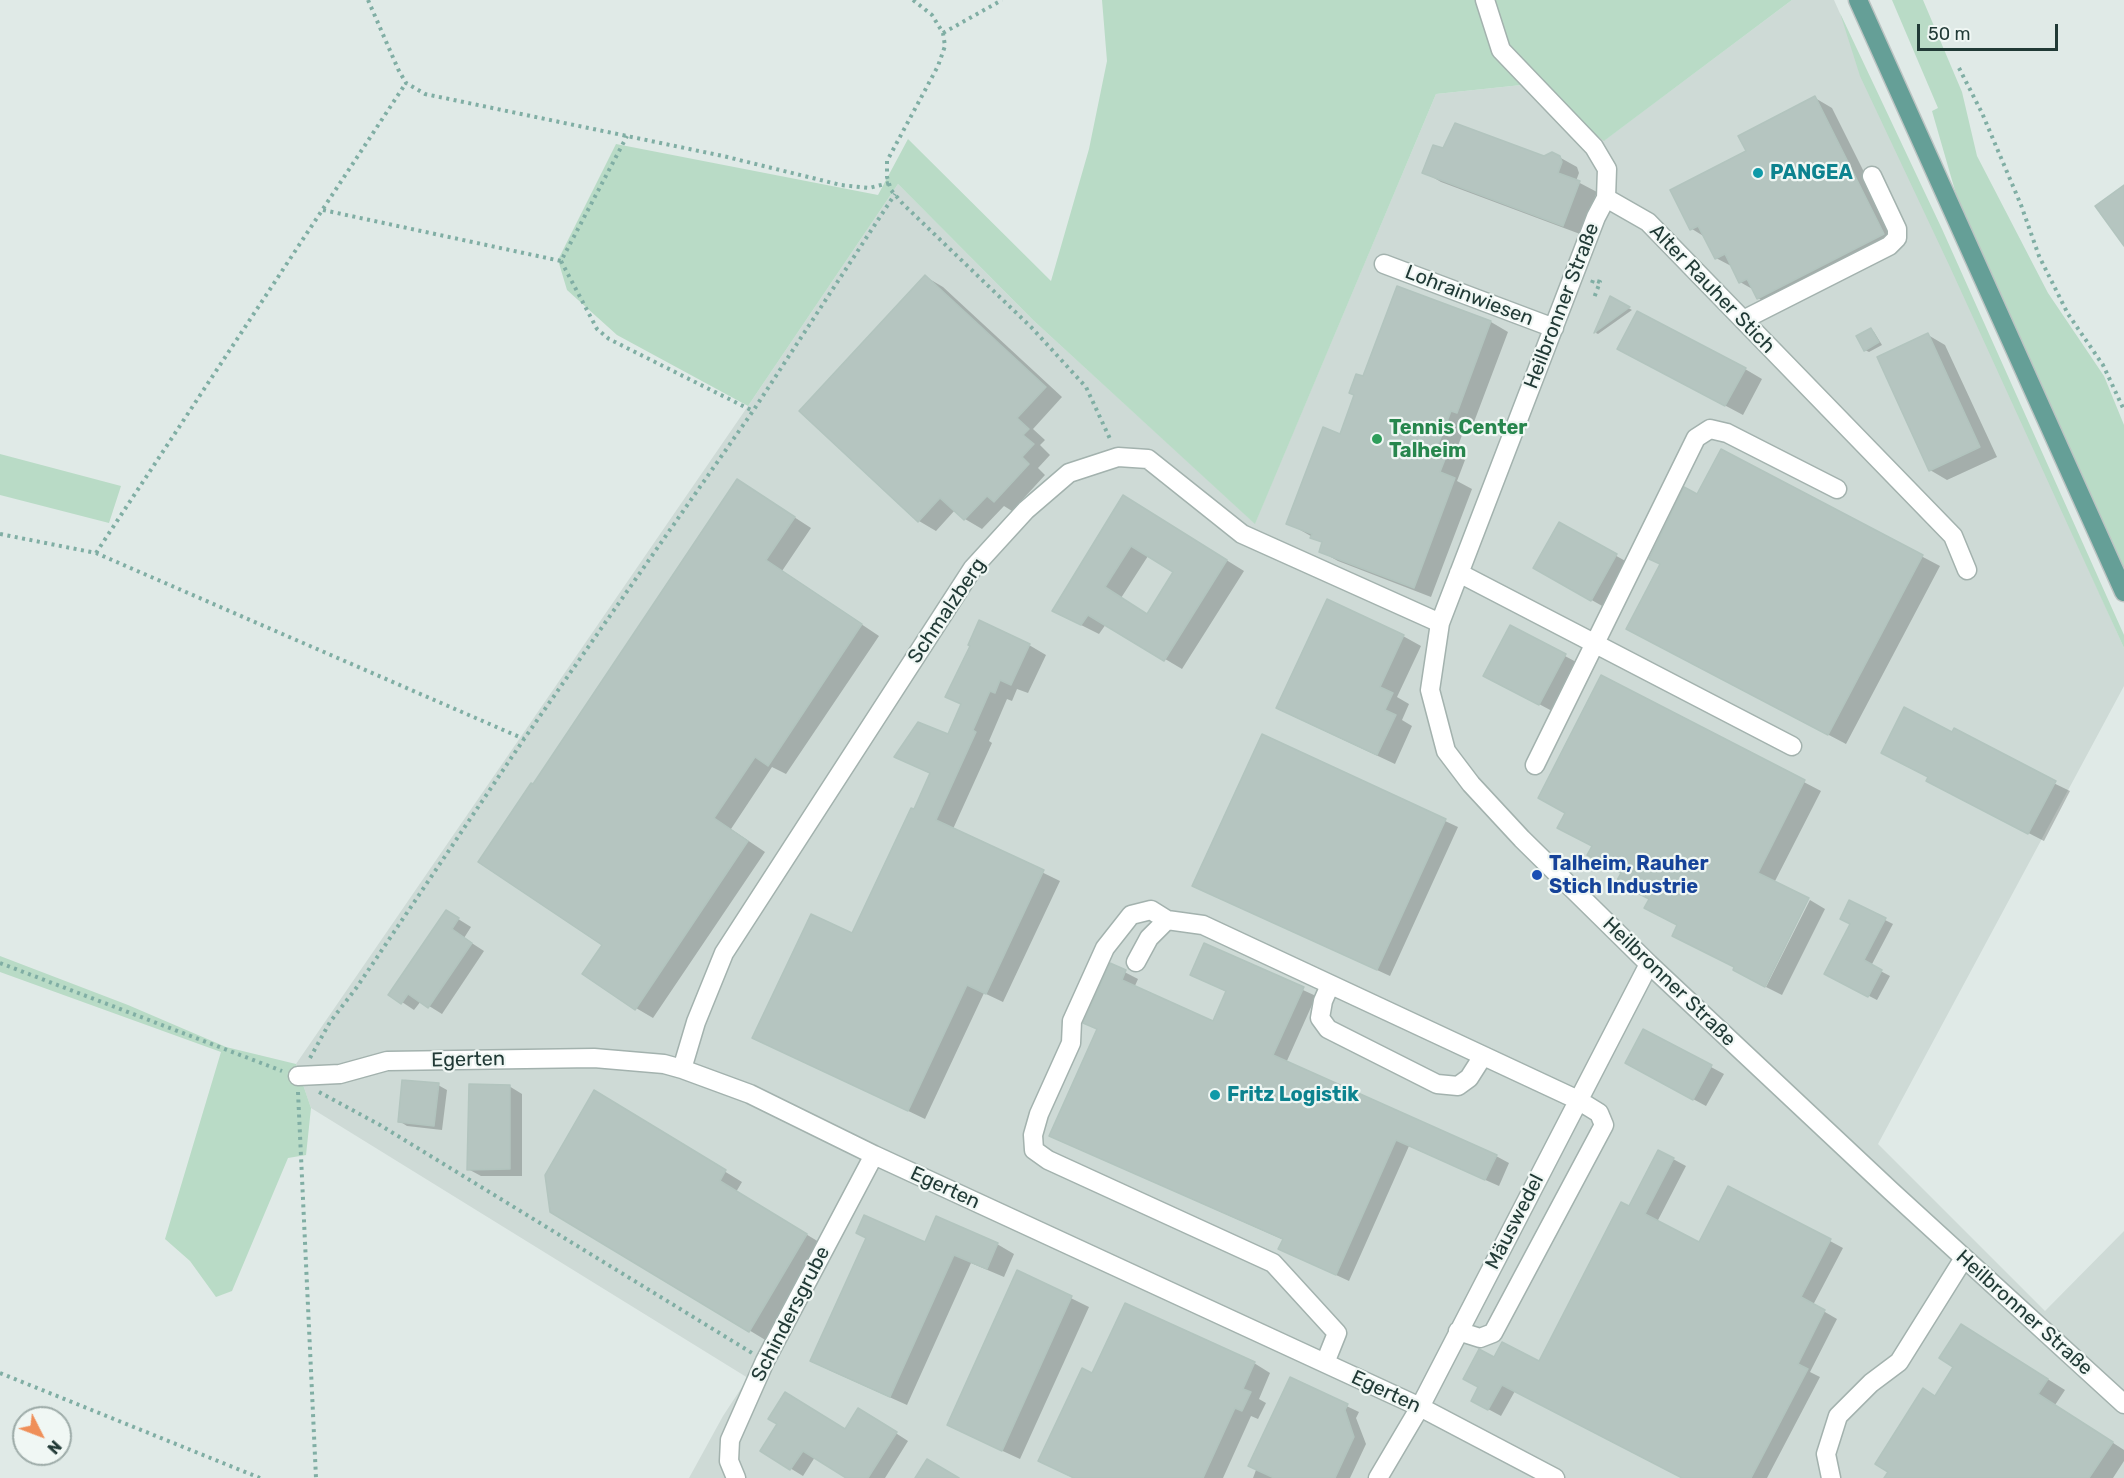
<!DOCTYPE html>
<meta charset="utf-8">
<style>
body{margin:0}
#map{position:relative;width:2124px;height:1478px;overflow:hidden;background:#e0eae7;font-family:Rubik,sans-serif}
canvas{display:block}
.north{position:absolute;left:12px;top:1406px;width:60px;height:60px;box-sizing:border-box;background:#f0f7f4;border:2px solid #9daba8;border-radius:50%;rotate:132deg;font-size:16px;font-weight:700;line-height:24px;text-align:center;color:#213a36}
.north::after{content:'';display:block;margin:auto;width:21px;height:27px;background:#ef8f59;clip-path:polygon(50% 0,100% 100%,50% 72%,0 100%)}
.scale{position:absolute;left:1917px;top:24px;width:141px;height:27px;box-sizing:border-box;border:3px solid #213a36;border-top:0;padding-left:8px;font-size:18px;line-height:21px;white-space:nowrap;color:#213a36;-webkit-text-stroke:4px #f0f7f4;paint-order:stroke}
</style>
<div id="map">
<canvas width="2124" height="1478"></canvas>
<div class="north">N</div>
<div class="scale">50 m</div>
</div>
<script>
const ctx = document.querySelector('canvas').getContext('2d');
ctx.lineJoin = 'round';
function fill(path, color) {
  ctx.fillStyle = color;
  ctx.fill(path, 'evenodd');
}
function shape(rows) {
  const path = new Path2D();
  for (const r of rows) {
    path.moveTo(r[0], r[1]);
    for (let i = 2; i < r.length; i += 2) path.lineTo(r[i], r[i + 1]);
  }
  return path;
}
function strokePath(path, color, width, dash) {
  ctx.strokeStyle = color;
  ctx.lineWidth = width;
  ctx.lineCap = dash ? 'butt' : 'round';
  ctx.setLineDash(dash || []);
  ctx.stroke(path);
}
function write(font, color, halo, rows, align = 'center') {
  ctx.font = font + ' Rubik,sans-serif';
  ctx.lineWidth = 4.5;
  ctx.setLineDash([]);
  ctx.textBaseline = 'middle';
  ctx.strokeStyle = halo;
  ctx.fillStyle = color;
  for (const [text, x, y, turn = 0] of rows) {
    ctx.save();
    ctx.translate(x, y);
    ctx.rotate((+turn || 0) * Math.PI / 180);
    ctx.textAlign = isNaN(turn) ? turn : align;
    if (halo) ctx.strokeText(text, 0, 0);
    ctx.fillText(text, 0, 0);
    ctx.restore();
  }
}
fill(shape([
 [1792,0,1834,0,2124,648,2124,686,1878,1144,2045,1311,2124,1231,2124,1478,689,1478,723,1416,748,1378,311,1108,296,1064,748,406,898,184,1034,321,1255,523,1436,94,1531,84,1605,140]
]), '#cedad6');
fill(shape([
 [1102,0,1483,0,1531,84,1436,94,1255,524,1034,321,898,184,748,406,617,335,567,290,558,260,616,144,878,195,908,139,1051,281,1089,149,1107,61],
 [1488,0,1792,0,1604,141,1559,106,1504,49],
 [1892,0,1923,0,1962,92,1977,156,2048,293,2104,376,2124,425,2124,570,2039,384,1956,194,1932,111,1938,108],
 [1840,13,1942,229,2124,635,2124,648,1950,267,1860,76],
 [0,454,121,486,109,523,0,495],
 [0,956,128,1005,226,1047,296,1064,311,1108,306,1155,288,1158,232,1291,216,1297,190,1261,165,1239,221,1052,0,972]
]), '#b9dbc6');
fill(shape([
 [1815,98,1832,108,1900,244,1775,308,1758,298,1754,290,1740,282,1733,267,1716,258,1705,237,1692,229,1749,152],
 [1444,150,1544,158,1559,157,1577,167,1579,173,1576,181,1597,192,1580,234,1441,182,1424,172],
 [926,277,943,287,1062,397,1033,429,1045,440,1040,445,1050,455,1038,468,1045,475,1012,511,1004,506,982,529,965,519,955,510,936,531,919,521],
 [1398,288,1491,322,1508,332,1474,422,1468,419,1455,454,1465,460,1457,481,1472,489,1431,597,1338,561,1320,551,1323,543,1288,523,1341,436],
 [1610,298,1632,310,1598,334,1596,333],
 [1871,330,1874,332,1882,345,1869,352,1865,350],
 [1928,335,1945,345,1997,457,1947,480,1930,470],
 [1636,358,1745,369,1762,379,1743,415],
 [1722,451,1940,566,1846,744,1645,638,1698,496],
 [754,491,811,528,782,571,879,636,786,774,772,767,731,829,765,852,653,1018,636,1008,604,945,534,786],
 [1141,507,1244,571,1182,669,1106,624,1099,634,1071,620],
 [1148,556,1175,572,1148,615,1121,598],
 [1559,524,1629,563,1604,607,1535,568],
 [1511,627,1578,663,1552,711,1498,682],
 [1403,636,1421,646,1397,697,1409,704,1402,720,1412,726,1395,764,1295,717,1278,708],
 [1029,645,1046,655,1028,693,1017,689,1012,701,1007,699,989,741,992,743,953,829,1060,881,1003,1002,984,993,925,1119,754,1037,853,935,931,774,896,756,948,736,962,705,947,696],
 [1602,677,1821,791,1774,883,1736,968,1679,925,1594,846,1567,813],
 [1952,734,2070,791,2044,841,1943,789],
 [1262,736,1458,827,1390,976,1207,892],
 [1810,900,1825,909,1782,995,1766,987],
 [447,912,471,927,464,938,484,951,442,1014,421,1001,414,1010,402,1002],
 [1885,920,1893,924,1871,966,1890,976,1877,1000,1834,978],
 [1205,945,1316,996,1286,1063,1496,1156,1509,1163,1499,1186,1409,1146,1349,1281,1280,1249,1284,1240,1064,1142,1098,1030,1085,1022,1111,965,1138,979,1134,988,1214,1023,1227,992,1192,974],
 [1711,1067,1724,1074,1706,1106,1639,1070],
 [438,1085,447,1090,442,1130,407,1126,399,1121],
 [509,1086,522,1094,522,1176,481,1176,468,1169],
 [611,1102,742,1182,736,1192,824,1245,767,1341,552,1211],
 [1673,1159,1686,1166,1657,1222,1699,1244,1830,1241,1843,1248,1813,1305,1837,1319,1810,1372,1820,1377,1767,1478,1684,1478,1515,1391,1501,1416,1473,1401,1495,1359,1539,1363,1630,1208],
 [867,1238,926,1244,997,1244,1014,1254,1004,1277,971,1263,907,1405,829,1370,812,1360],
 [1018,1272,1089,1307,1020,1459,966,1434],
 [1126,1305,1254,1363,1270,1373,1259,1399,1266,1403,1258,1419,1251,1416,1223,1478,1073,1478,1040,1461,1093,1375],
 [1979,1336,2065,1390,2055,1405,2124,1450,2124,1461,2113,1478,1886,1478,1936,1397],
 [1290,1379,1359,1412,1356,1418,1366,1444,1350,1478,1253,1478],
 [871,1417,908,1441,885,1478,849,1478,815,1457,803,1476,762,1451,846,1431]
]), '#0003');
const building = shape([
 [1815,96,1884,234,1757,299,1747,279,1739,283,1725,254,1715,259,1698,226,1690,230,1670,190,1746,151,1738,136,1815,96],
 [1455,123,1544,156,1552,152,1560,156,1562,162,1558,173,1580,181,1563,226,1422,173,1433,145,1443,148,1455,123],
 [2124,185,2124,246,2095,206,2124,185],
 [925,275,1046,387,1017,418,1029,429,1023,435,1034,444,1022,457,1029,464,994,502,987,496,964,520,940,498,918,522,799,411,925,275],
 [1397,286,1491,321,1457,413,1451,411,1438,445,1449,449,1440,472,1455,478,1414,588,1319,552,1322,542,1310,538,1312,534,1286,524,1323,427,1340,434,1354,395,1349,393,1356,374,1363,376,1397,286],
 [1610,296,1630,307,1594,333,1610,296],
 [1637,311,1746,368,1725,406,1617,349,1637,311],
 [1871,328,1879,342,1864,351,1856,336,1871,328],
 [1928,333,1980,447,1929,471,1877,357,1928,333],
 [1721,449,1923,555,1828,735,1626,629,1660,564,1649,559,1684,487,1697,494,1721,449],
 [737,479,795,517,766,560,862,624,768,766,755,757,714,818,748,841,635,1010,582,974,602,945,478,862,531,783,533,784,737,479],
 [1123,495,1227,560,1164,661,1088,615,1081,625,1052,611,1123,495],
 [1131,546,1173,572,1147,614,1105,587,1131,546],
 [1559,522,1617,554,1591,601,1533,568,1559,522],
 [1327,599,1404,635,1380,687,1393,693,1385,710,1396,715,1377,755,1276,708,1327,599],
 [979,620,1030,644,1011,685,1000,680,995,693,990,691,973,730,976,732,936,820,1044,870,986,994,967,985,908,1111,752,1038,811,914,852,933,911,808,914,809,930,773,894,757,918,722,948,734,961,704,945,697,970,646,968,645,979,620],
 [1510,625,1566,654,1539,705,1483,676,1510,625],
 [1601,675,1805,780,1758,873,1809,898,1765,987,1733,970,1734,967,1672,936,1677,925,1644,908,1649,899,1616,882,1621,873,1587,855,1592,846,1557,828,1565,813,1538,798,1601,675],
 [1904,707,1952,732,1954,728,2056,781,2028,834,1926,781,1928,777,1881,753,1904,707],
 [1262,734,1446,819,1377,970,1192,886,1262,734],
 [1849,900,1886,918,1864,960,1882,970,1868,997,1824,974,1850,924,1840,919,1849,900],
 [446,910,459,918,452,929,472,943,428,1008,408,994,401,1004,388,995,446,910],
 [1204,943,1304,987,1273,1055,1497,1155,1485,1180,1396,1140,1336,1275,1278,1249,1283,1239,1049,1136,1097,1029,1083,1023,1110,963,1126,970,1122,980,1213,1021,1226,991,1190,975,1204,943],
 [1643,1029,1712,1065,1693,1100,1625,1063,1643,1029],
 [402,1080,439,1083,434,1126,398,1122,402,1080],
 [469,1084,510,1085,510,1169,467,1170,469,1084],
 [594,1090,726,1170,720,1181,807,1234,749,1332,550,1212,545,1175,594,1090],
 [1658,1150,1674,1158,1645,1214,1699,1242,1728,1186,1831,1239,1801,1297,1825,1310,1798,1364,1808,1369,1751,1478,1682,1478,1502,1385,1488,1410,1471,1401,1478,1387,1463,1379,1479,1349,1494,1357,1502,1342,1539,1361,1621,1202,1629,1206,1658,1150],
 [864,1215,925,1242,936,1216,998,1243,987,1269,954,1255,890,1397,810,1361,866,1238,856,1233,864,1215],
 [1017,1270,1072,1296,1002,1451,947,1425,1017,1270],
 [1125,1303,1255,1362,1243,1389,1251,1392,1242,1411,1235,1408,1203,1478,1074,1478,1038,1461,1082,1368,1092,1373,1125,1303],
 [1961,1324,2048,1379,2038,1394,2113,1442,2089,1478,1884,1478,1888,1472,1875,1464,1923,1388,1935,1396,1953,1367,1939,1358,1961,1324],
 [1290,1377,1348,1404,1345,1410,1354,1437,1335,1478,1274,1478,1248,1466,1290,1377],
 [785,1392,845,1429,858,1408,897,1432,868,1478,846,1478,803,1451,790,1470,760,1451,777,1424,768,1419,785,1392],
 [927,1459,959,1478,915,1478,927,1459]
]);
fill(building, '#b5c5c0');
strokePath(building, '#b2c4be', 1.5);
const minor = shape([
 [1485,0,1501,50,1594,147,1607,169,1606,198,1596,217,1440,623,1430,690,1446,751,1471,784,1522,839,1649,964,1891,1191,2124,1404],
 [1606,198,1648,222,1953,536,1967,570],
 [1384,264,1554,328],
 [1743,320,1889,246,1897,238,1897,229,1872,176],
 [1459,573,1792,746],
 [1535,765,1696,438,1710,429,1727,433,1837,489],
 [1167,920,1151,910,1131,915,1105,948,1072,1021,1071,1043,1039,1114,1033,1135,1034,1150,1048,1160,1273,1263,1337,1333,1325,1363],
 [1136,962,1149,938,1167,920,1203,925,1578,1100,1599,1113,1604,1125,1493,1333,1480,1338,1458,1331],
 [1330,985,1323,1001,1320,1018,1328,1029,1437,1084,1458,1086,1469,1078,1483,1056],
 [682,1069,696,1022,724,953,973,568,1026,510,1069,473,1118,457,1148,459,1242,534,1440,623],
 [298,1076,340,1074,387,1061,594,1058,664,1064,682,1069,750,1094,874,1155,1420,1407,1555,1478],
 [736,1478,729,1461,730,1440,765,1361,874,1155],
 [1378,1478,1420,1407,1649,964],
 [1831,1478,1826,1454,1838,1416,1871,1383,1899,1362,1964,1258]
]);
const major = shape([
 [1858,0,2124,592]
]);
strokePath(minor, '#a3b2ae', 21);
strokePath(major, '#bcc4c3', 21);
strokePath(shape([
 [368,0,398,69,406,83,425,94,723,156,841,185,869,188,889,183],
 [913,0,932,15,943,33,945,46,938,66,887,161,887,177,891,190,903,204,1032,328,1086,387,1111,441],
 [943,33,1002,0],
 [1959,68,1982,113,2021,205,2039,256,2068,314,2103,365,2124,410],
 [323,210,561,261,627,136],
 [561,261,597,329,609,339,753,411],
 [1592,283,1593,280,1600,282,1594,298],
 [0,534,96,553,524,739],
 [96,553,406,83],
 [0,963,282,1071],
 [310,1058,330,1022,357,987,524,739,753,411,895,194],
 [298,1092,316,1478],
 [319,1092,380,1125,752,1353],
 [0,1373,260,1478]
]), '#80aea4', 4, [3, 4.5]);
strokePath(minor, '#fff', 18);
strokePath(major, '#659f97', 18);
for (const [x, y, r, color] of [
 [1758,173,6,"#0f9aa8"],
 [1377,439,6,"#2e9e5b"],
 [1537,875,6,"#1a4fb4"],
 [1215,1095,6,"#0f9aa8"]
]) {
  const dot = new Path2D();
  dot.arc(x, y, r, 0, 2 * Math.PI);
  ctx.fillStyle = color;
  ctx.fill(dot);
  strokePath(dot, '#f0f7f4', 2);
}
write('bold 20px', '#0d838f', '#f0f7f4', [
 ["PANGEA",1770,173],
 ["Fritz Logistik",1227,1095]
], 'left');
write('20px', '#213a36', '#f0f7f4', [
 ["Alter Rauher Stich",1712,289,46],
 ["Lohrainwiesen",1469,296,21],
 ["Heilbronner Straße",1562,306,-69],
 ["Schmalzberg",947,611,-56],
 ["Heilbronner Straße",1669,982,44],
 ["Egerten",468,1060,-1],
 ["Egerten",945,1188,25],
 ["Mäuswedel",1515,1222,-63],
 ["Heilbronner Straße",2024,1313,42],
 ["Schindersgrube",791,1314,-63],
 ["Egerten",1386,1392,25]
]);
write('bold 20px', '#27864d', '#f0f7f4', [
 ["Tennis Center",1389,428],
 ["Talheim",1389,451]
], 'left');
write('bold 20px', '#164399', '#f0f7f4', [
 ["Talheim, Rauher",1549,864],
 ["Stich Industrie",1549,887]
], 'left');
</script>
